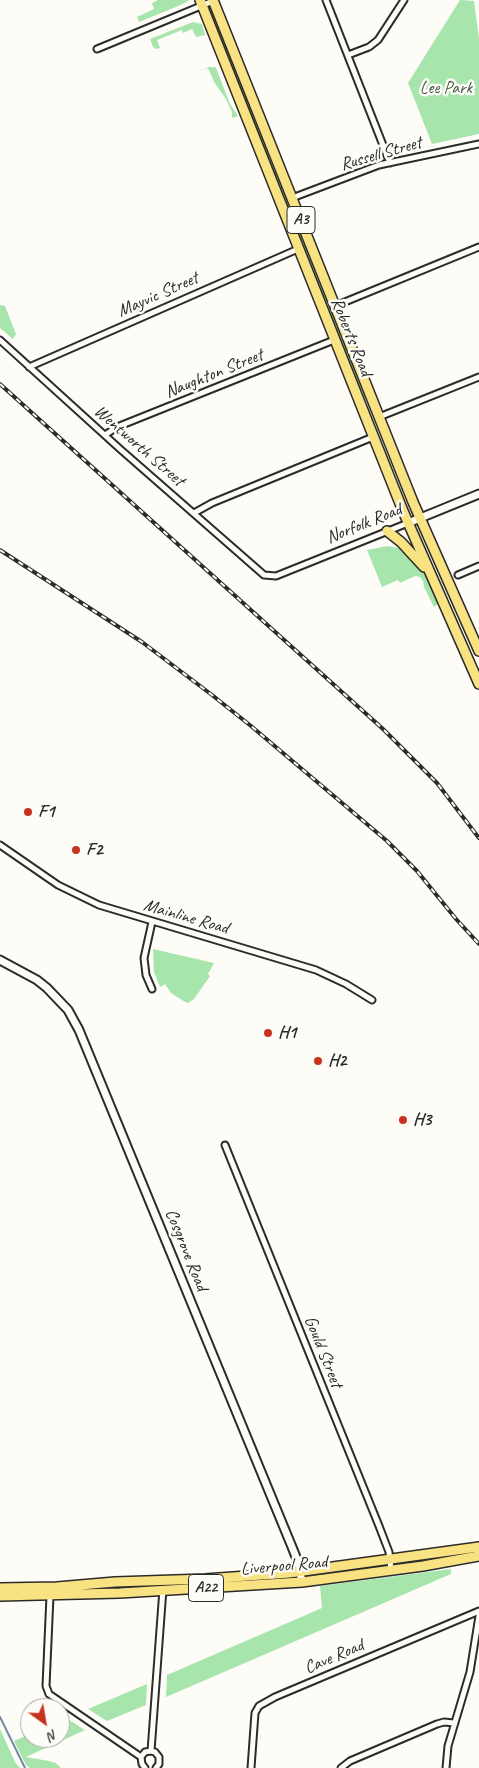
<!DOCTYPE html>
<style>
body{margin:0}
#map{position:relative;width:479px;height:1768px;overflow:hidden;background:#fdfcf7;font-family:Caveat,sans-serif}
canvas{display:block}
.north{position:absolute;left:20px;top:1698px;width:50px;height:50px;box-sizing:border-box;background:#fdfcf7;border:1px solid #a9a8a5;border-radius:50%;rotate:148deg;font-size:14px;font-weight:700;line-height:20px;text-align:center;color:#2b2b2b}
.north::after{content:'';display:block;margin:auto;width:18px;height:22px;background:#c8321e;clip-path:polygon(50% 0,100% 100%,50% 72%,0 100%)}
</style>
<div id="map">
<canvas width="479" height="1768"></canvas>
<div class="north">N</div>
</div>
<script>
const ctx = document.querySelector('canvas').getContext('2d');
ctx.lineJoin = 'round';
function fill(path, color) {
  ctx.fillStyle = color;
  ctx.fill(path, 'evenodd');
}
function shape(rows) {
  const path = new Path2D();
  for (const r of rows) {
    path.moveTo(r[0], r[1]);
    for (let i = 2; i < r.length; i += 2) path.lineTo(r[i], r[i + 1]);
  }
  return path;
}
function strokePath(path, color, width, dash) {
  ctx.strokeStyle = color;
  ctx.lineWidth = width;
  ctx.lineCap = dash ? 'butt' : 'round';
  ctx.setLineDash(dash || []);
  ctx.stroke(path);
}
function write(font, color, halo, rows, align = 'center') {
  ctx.font = font + ' Caveat,sans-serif';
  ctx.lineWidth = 5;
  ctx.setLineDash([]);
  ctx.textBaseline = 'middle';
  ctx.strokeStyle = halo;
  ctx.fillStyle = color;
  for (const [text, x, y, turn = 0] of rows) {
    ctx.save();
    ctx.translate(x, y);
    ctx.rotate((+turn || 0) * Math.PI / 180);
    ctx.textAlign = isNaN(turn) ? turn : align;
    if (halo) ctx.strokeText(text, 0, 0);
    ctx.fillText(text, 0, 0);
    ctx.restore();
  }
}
fill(shape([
 [158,0,189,0,183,4,139,22,137,17,154,9,152,3],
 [460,0,474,1,479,39,479,134,432,144,408,83],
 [209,12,216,19,276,169,367,398,363,399],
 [193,22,202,24,205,35,196,37,192,29,183,33,182,30,157,40,160,48,156,49,153,47,150,39],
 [209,67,215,67,216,68,230,104,238,116,232,118,232,112,226,99,214,82,209,70,206,68,193,74],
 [0,305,5,306,16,334,13,339,0,328],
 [402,545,422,569,428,580,438,604,434,607,424,587,423,581,420,577,415,576,400,583,398,580,382,587,367,550,387,546,399,548],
 [153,949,214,963,208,974,210,976,194,999,188,1003,185,1002,171,993,165,984,160,987,154,972],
 [451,1569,451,1574,166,1697,167,1675,322,1608,320,1586],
 [147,1684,146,1705,107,1721,88,1709],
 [66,1718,85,1730,26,1757,49,1761,56,1763,61,1768,30,1768,26,1765,14,1741,30,1734,30,1738,60,1738,60,1721],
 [0,1729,15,1762,20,1768,0,1768]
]), '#a7e5ad');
strokePath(shape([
 [0,1717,25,1768]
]), '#6e8aa5', 2);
const street = shape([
 [326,0,390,163],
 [97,49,213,1],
 [348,55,369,47,378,40,404,0],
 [292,198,379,165,479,144],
 [335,306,479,247],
 [0,340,120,449,264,575,276,576,408,523],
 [29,367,298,249],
 [379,417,479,377],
 [105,435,117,427,334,340],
 [194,513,212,503,373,437],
 [458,575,479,566],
 [0,845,58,885,99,905,316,970,346,984,372,1000],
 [152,989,146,975,144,958,152,922],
 [225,1145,379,1526,389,1552,391,1570],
 [50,1596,46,1686,49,1694,141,1757],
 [151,1751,163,1589],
 [145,1768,142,1764,141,1757,145,1752,151,1751,155,1752,159,1757,159,1764,156,1768],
 [251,1768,255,1713,259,1706,275,1697,479,1611],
 [341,1768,350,1761,437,1724,444,1722,454,1723],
 [446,1768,448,1746,470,1672,479,1616]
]);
const secondary = shape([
 [408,523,479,494],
 [0,960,37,980,47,988,68,1010,79,1030,292,1547,298,1562,302,1582]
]);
const highway = shape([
 [200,0,403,511,479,684],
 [213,0,413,502,479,651],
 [387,531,401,542,424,567],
 [0,1588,57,1587,115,1582,205,1579,289,1573,479,1547],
 [0,1596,120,1593,302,1582,423,1566,479,1556]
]);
strokePath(street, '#2b2b2b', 9);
strokePath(secondary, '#2b2b2b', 11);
strokePath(highway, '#2b2b2b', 12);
strokePath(street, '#fdfcf7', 5);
strokePath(secondary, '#fdfcf7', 7);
strokePath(highway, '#f8e281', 9);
const rail = shape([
 [0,384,383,729,437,783,479,838],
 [0,550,142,642,212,695,251,726,387,841,417,871,456,919,479,944]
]);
strokePath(rail, '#2b2b2b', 4);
strokePath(rail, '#fdfcf7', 2, [5.5]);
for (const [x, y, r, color] of [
 [28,812,5,"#c8321e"],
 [76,850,5,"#c8321e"],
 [268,1033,5,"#c8321e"],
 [318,1061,5,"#c8321e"],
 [403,1120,5,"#c8321e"]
]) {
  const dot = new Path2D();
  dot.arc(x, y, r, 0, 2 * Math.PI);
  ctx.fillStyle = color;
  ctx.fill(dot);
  strokePath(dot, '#fdfcf7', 2);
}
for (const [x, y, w] of [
 [301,220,28],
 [206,1588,35]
]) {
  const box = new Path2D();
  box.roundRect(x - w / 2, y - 13.5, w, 27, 4);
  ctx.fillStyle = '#fdfcf7';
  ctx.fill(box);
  strokePath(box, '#2b2b2b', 1);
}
write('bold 16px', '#2b2b2b', null, [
 ["A3",301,220],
 ["A22",206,1588]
]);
write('18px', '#4a5a4c', '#fdfcf7', [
 ["Lee Park",446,88]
]);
write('18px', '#2b2b2b', '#fdfcf7', [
 ["Russell Street",381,154,-16],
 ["Mayvic Street",158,295,-24],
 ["Roberts Road",351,337,68],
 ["Naughton Street",214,374,-22],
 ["Wentworth Street",139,446,41],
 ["Norfolk Road",364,524,-22],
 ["Mainline Road",186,917,16],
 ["Cosgrove Road",186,1250,68],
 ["Gould Street",323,1352,68],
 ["Liverpool Road",284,1566,-5],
 ["Cave Road",334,1657,-23]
]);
write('bold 18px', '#2b2b2b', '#fdfcf7', [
 ["F1",38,812],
 ["F2",86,850],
 ["H1",278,1033],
 ["H2",328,1061],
 ["H3",413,1120]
], 'left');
</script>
